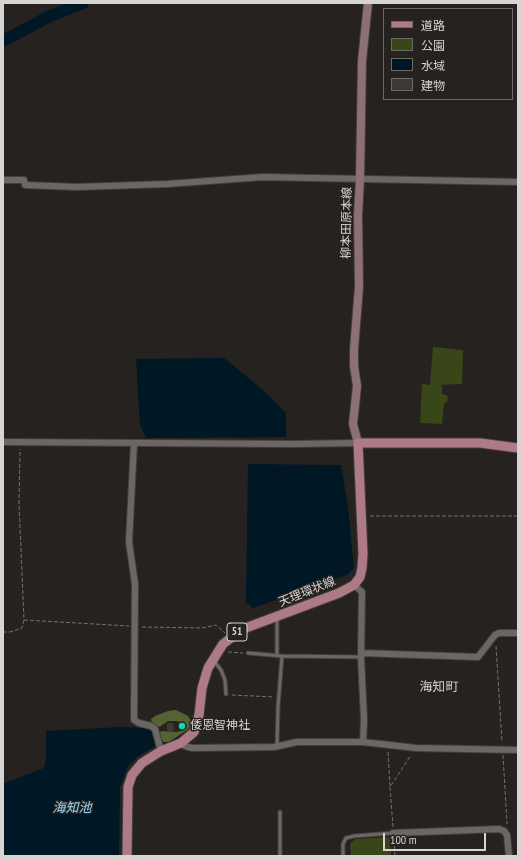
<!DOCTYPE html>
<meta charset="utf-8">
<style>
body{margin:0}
#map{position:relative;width:521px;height:859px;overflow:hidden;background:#262220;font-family:"PT Sans Narrow","Noto Sans JP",sans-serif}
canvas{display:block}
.frame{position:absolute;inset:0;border:4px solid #d7d5d3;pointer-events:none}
.legend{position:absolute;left:383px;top:8px;width:130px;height:92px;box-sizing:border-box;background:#262220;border:1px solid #6d6a68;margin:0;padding:5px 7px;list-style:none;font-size:12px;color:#d7d5d3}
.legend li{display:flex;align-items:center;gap:8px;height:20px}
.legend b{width:20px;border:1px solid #6d6a68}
.scale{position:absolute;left:383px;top:833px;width:103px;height:18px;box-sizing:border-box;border:2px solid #d7d5d3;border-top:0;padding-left:5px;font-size:12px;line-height:14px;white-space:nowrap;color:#d7d5d3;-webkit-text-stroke:3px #262220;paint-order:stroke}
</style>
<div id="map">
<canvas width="521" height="859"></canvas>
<div class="frame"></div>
<ul class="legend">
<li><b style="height:5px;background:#af7a88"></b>道路</li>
<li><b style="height:11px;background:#394718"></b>公園</li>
<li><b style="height:11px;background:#001725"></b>水域</li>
<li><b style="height:11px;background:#3d3838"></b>建物</li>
</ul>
<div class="scale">100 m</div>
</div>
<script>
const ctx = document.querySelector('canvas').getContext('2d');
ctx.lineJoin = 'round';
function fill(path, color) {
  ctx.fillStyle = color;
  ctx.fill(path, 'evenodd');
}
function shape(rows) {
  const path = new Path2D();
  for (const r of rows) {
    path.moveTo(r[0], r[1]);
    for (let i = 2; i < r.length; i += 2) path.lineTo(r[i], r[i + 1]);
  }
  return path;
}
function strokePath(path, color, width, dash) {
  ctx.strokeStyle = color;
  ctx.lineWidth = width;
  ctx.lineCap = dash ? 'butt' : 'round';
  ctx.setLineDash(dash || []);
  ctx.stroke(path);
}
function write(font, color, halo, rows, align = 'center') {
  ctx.font = font + ' "PT Sans Narrow","Noto Sans JP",sans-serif';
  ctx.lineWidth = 3;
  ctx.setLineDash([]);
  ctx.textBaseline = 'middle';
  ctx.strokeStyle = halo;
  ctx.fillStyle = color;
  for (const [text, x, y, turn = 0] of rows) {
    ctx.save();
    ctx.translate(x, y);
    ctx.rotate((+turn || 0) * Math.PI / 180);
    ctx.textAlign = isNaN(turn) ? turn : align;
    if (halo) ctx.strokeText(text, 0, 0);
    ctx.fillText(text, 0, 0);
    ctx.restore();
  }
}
fill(shape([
 [433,347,463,350,462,384,434,385,442,385,442,394,448,396,447,402,444,403,442,424,420,423,422,384,430,385],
 [390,837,391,856,351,856,350,844,355,839]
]), '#394718');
fill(shape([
 [176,710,188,716,191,721,190,726,187,730,169,742,164,742,159,737,160,732,162,731,177,732,184,730,185,724,177,721,168,721,159,727,154,726,152,725,151,719,155,716,168,711]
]), '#546334');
fill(shape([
 [224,358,263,390,286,413,286,437,146,438,140,425,136,359],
 [248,464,341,465,348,507,354,568,347,575,253,608,246,602],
 [121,727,143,728,153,730,155,746,137,757,128,766,120,788,119,856,3,856,3,784,44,768,46,758,46,731]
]), '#001725');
strokePath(shape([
 [3,41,48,17,83,3]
]), '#001725', 12);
fill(shape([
 [167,723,173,723,174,731,167,731]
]), '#3d3838');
const service = shape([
 [248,653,282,656,361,657],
 [277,655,277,617],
 [214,661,221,670,225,680,226,694],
 [277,746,278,707,282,656],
 [280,812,280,856],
 [343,856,343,844,346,838,354,836,393,833]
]);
const minor = shape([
 [3,180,24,180,25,185,77,187,167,184,263,177,518,182],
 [3,442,293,444,358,443],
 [134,443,129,542,135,584,134,720,139,723,151,726,155,729,161,751],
 [354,585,362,592,361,657,364,720,363,742],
 [361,653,478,657,495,635,499,633,518,633],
 [181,743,185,746,192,748,274,747,297,742,363,742,416,748,518,750],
 [393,833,499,829,504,831,507,835,509,856]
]);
const secondary = shape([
 [358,443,353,424,357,386,354,366,354,349,359,287,358,215,360,179,362,61,368,3]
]);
const primary = shape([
 [127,856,128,787,132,775,142,763,161,751,181,743,194,732,199,715,202,688,208,668,223,644,243,629,339,593,354,585,360,577,362,568,363,554,358,443,480,443,518,448]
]);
strokePath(service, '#43403e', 5);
strokePath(minor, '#43403e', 8);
strokePath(secondary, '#43403e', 10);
strokePath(primary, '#43403e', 11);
strokePath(shape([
 [370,516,518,516],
 [24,620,129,626],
 [142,627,202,628,216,625,225,633],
 [3,632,10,632,22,628,24,620,19,504,20,449],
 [496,646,502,742],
 [228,652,243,653],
 [232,695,274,697],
 [388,752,390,786],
 [503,755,507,824],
 [393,827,390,787,411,755],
 [394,840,395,856]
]), '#757270', 1, [4, 2]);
strokePath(service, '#6c6765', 3);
strokePath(minor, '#6c6765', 6);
strokePath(secondary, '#8d7077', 8);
strokePath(primary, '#af7a88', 9);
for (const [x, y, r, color] of [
 [182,726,4,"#11d5b4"]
]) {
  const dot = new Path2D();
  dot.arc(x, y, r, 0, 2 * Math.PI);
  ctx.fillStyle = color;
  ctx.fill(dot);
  strokePath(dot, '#262220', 1.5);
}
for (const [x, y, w] of [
 [237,632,20]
]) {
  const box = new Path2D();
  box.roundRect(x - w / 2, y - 9, w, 18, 3);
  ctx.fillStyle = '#262220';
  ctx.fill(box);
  strokePath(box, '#d7d5d3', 1);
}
write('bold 11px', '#d7d5d3', null, [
 ["51",237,632]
]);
write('12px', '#d7d5d3', '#262220', [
 ["柳本田原本線",347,223,-89],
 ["天理環状線",307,592,-22]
]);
write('12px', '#d7d5d3', '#262220', [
 ["倭恩智神社",190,726]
], 'left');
write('13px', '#d2cdca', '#262220', [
 ["海知町",439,687]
]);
write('italic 13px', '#98d8fc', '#262220', [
 ["海知池",72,808]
]);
</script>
